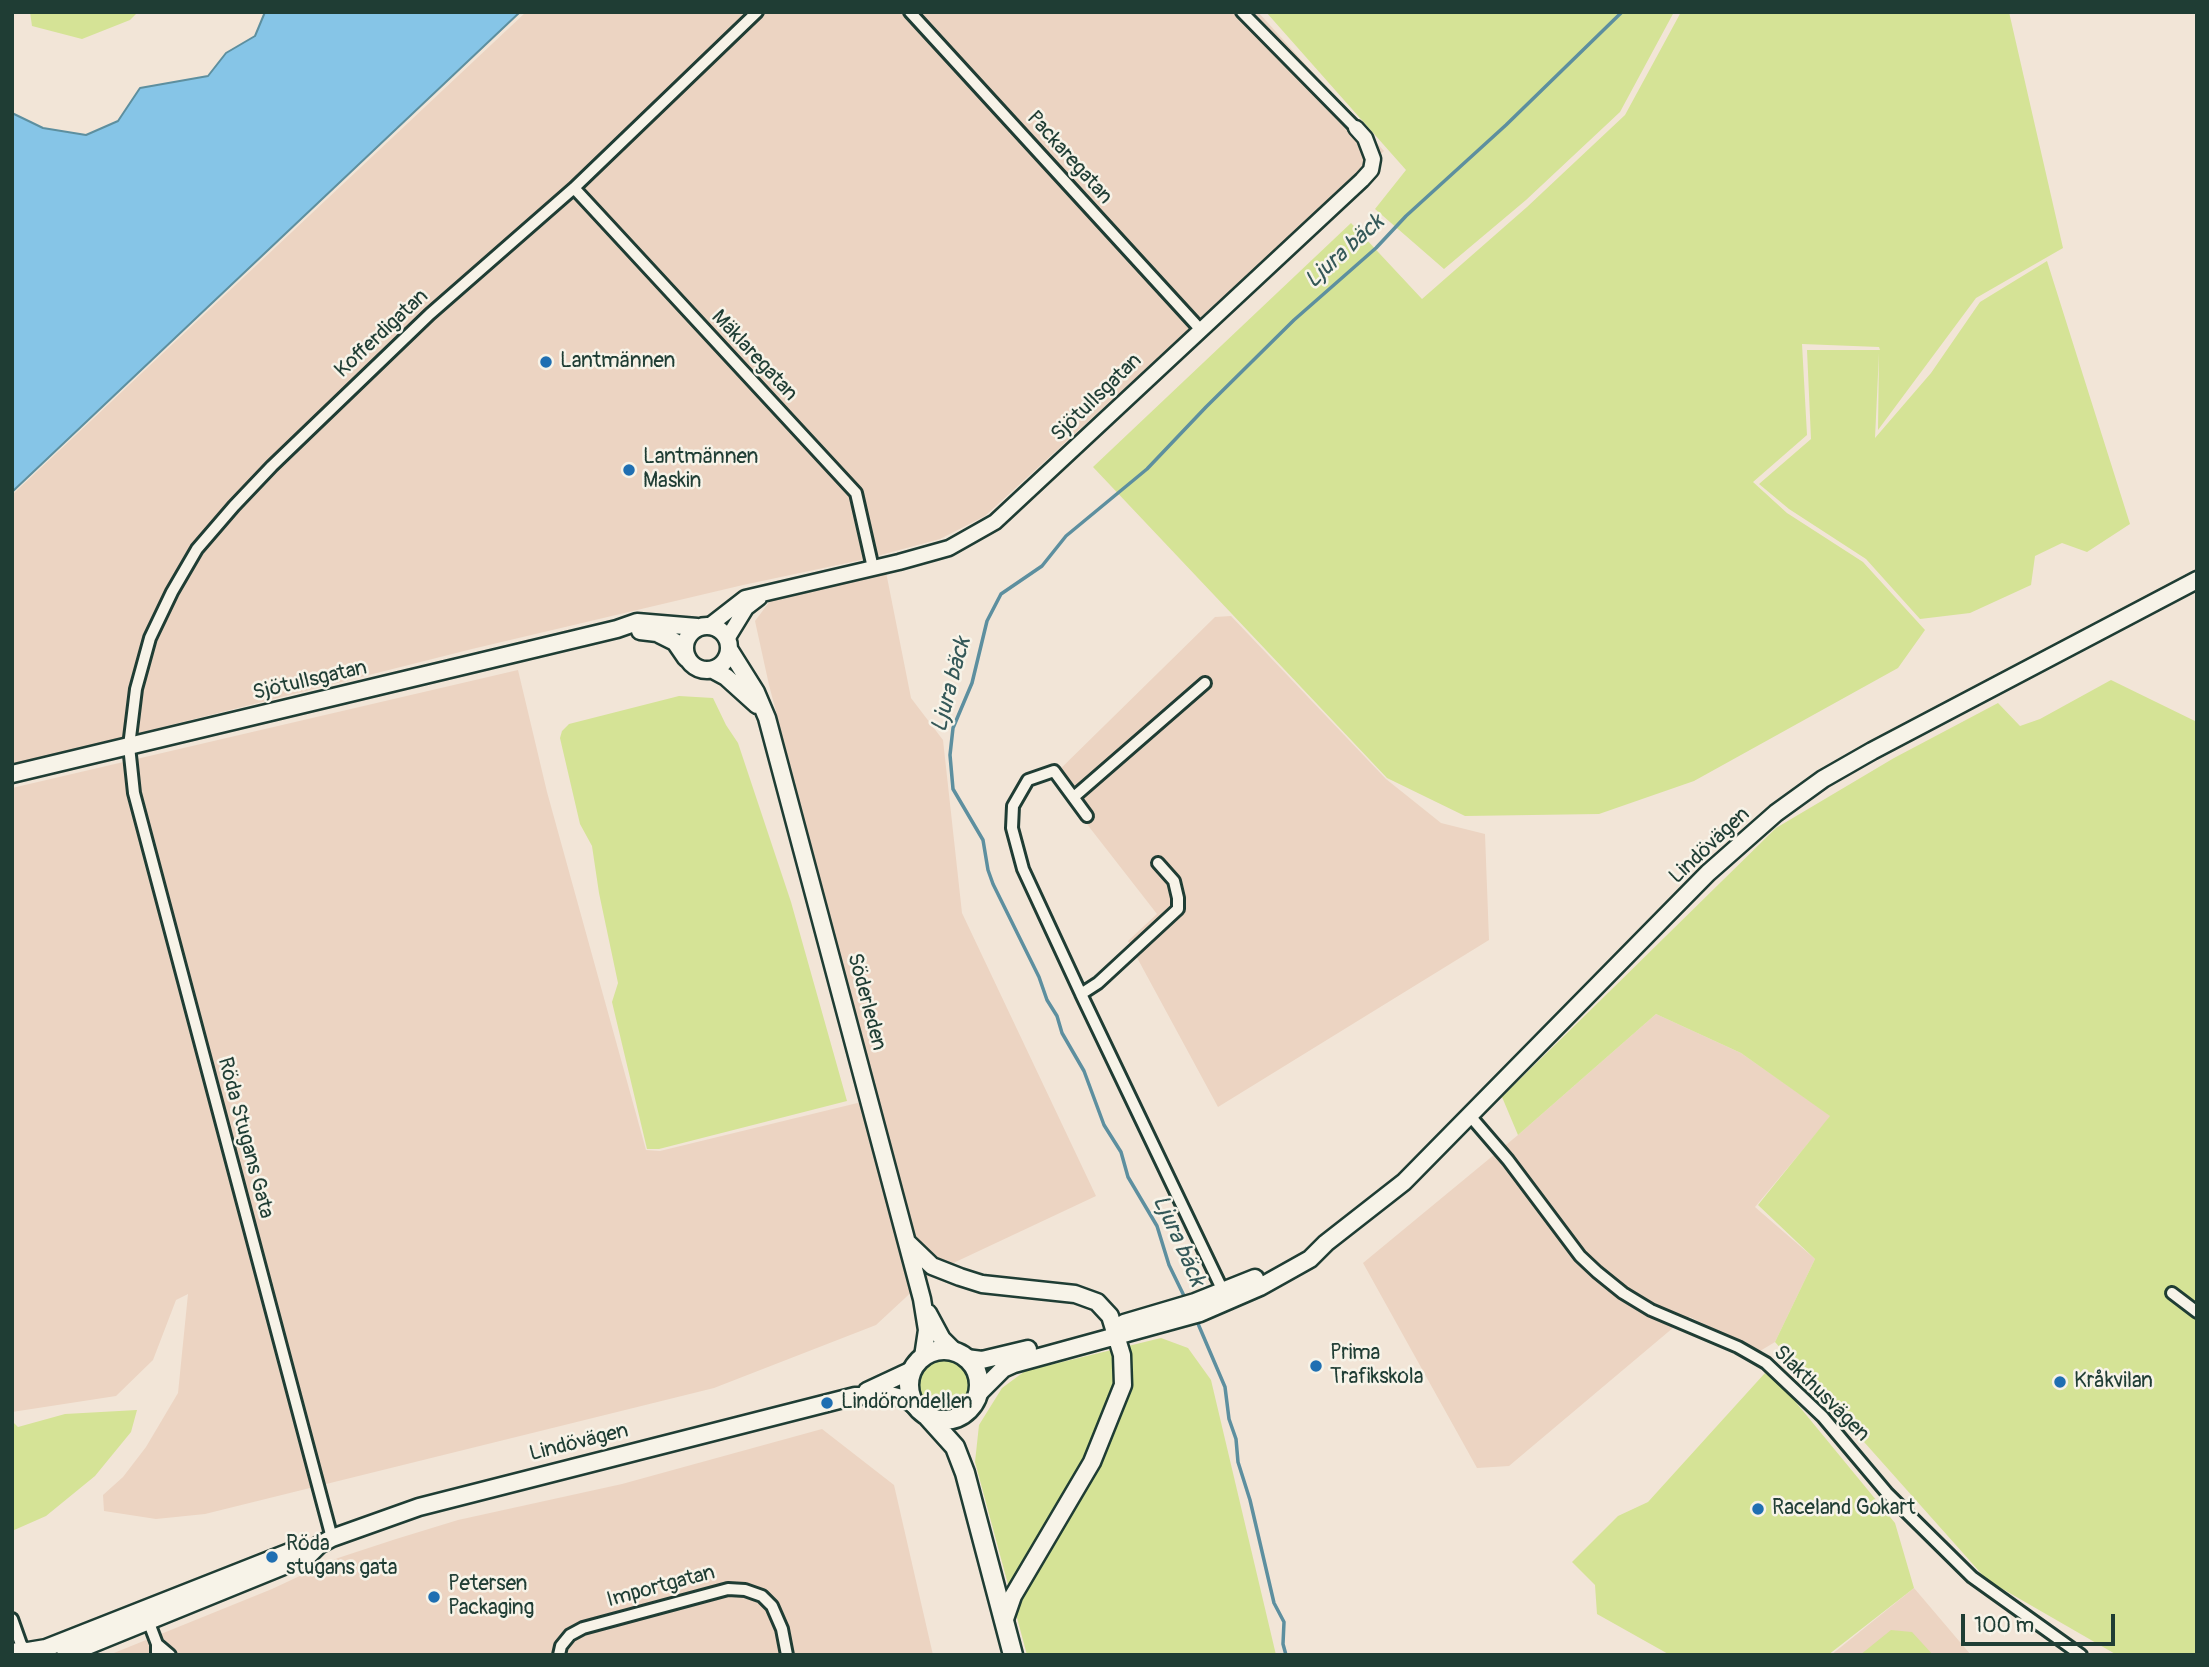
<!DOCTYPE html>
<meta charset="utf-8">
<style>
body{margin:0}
#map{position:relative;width:2209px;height:1667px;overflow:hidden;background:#f2e5d7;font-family:Pangolin,sans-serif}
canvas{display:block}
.frame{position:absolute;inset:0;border:14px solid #1f3d34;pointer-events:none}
.scale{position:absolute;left:1961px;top:1614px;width:154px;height:32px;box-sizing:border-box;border:4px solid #1f3d34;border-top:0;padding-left:9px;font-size:21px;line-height:24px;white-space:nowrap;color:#1f3d34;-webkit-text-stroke:5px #f7f3e8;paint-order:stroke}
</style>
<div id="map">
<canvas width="2209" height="1667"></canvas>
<div class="frame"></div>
<div class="scale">100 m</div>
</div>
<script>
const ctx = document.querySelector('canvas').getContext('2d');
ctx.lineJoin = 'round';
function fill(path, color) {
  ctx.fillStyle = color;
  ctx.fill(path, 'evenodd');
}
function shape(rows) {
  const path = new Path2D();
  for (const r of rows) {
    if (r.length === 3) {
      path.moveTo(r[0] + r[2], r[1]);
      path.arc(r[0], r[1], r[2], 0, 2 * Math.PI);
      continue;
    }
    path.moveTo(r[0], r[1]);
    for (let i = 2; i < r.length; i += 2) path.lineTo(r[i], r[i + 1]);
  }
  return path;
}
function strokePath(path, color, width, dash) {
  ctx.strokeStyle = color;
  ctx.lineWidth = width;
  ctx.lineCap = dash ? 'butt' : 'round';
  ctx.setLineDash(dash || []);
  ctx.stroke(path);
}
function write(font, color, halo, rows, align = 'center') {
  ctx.font = font + ' Pangolin,sans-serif';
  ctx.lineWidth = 5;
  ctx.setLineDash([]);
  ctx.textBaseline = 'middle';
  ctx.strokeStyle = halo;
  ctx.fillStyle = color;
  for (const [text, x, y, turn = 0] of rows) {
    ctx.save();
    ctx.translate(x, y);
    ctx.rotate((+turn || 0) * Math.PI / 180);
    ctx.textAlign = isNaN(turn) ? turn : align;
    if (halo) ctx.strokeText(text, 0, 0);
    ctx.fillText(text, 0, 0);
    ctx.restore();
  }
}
fill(shape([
 [526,12,1258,12,1384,151,985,516,940,539,866,559,743,585,472,649,12,765,12,495],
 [886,572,911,698,943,740,962,913,1096,1196,932,1273,876,1325,714,1388,205,1514,156,1519,104,1511,103,1495,123,1477,146,1447,178,1393,188,1294,176,1300,153,1360,116,1396,12,1412,12,788,518,670,547,792,646,1150,660,1151,878,1098,769,685,755,621,773,597],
 [1231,616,1386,779,1441,823,1485,834,1489,940,1218,1107,1128,941,1157,914,1051,778,1215,617],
 [1656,1014,1741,1053,1831,1116,1755,1207,1815,1259,1775,1342,1760,1351,1690,1317,1674,1327,1509,1466,1477,1468,1363,1263,1518,1135],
 [822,1429,894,1485,933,1655,109,1655,272,1589,338,1558,396,1539,458,1520,622,1484],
 [1914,1588,1971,1655,1831,1655]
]), '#ecd4c2');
fill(shape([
 [30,12,138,12,130,20,82,39,32,26],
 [1266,12,1674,12,1620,112,1526,200,1444,269,1375,209,1406,170],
 [1681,12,2009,12,2063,248,1976,298,1878,430,1879,353,1875,438,1931,373,1980,302,2047,261,2130,524,2087,552,2062,543,2035,556,2031,585,1970,613,1920,619,1866,559,1789,509,1759,484,1811,439,1807,350,1880,350,1879,347,1802,344,1807,435,1753,482,1787,513,1863,562,1925,630,1898,668,1694,781,1599,814,1465,816,1387,778,1093,467,1351,223,1422,299,1527,207,1625,115],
 [2111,680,2197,722,2197,1655,2117,1655,1987,1580,1775,1342,1815,1259,1758,1205,1830,1116,1741,1053,1656,1014,1518,1135,1502,1097,1776,828,1894,758,1998,703,2020,726,2040,719],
 [679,696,713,698,726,725,738,743,791,902,847,1101,659,1149,647,1149,612,1002,618,983,599,893,592,846,580,824,560,738,562,731,569,724],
 [1161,1338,1188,1348,1211,1380,1276,1655,1027,1655,975,1462,979,1425,1002,1388,1025,1371],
 [943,1383,26],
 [1765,1373,1780,1383,1895,1523,1914,1588,1828,1655,1670,1655,1597,1614,1595,1585,1572,1562,1618,1516,1648,1502],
 [137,1410,131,1432,95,1476,46,1516,12,1531,12,1421,18,1427,65,1414],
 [1891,1630,1912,1632,1933,1655,1860,1655]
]), '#d5e396');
const water = shape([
 [265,12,520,12,12,492,12,113,43,128,86,135,118,121,140,88,208,76,226,53,255,36,265,12]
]);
fill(water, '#86c5e7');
strokePath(water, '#5d8f9f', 2);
strokePath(shape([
 [1186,1300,1169,1265,1157,1226,1128,1177,1121,1152,1104,1125,1084,1071,1062,1033,1057,1016,1047,1000,1039,977,993,884,988,870,983,840,953,789,950,755,953,728,972,683,987,621,1001,594,1042,566,1066,536,1147,469,1206,407,1294,320,1376,248,1406,216,1506,125,1622,12],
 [1196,1319,1225,1387,1229,1419,1236,1439,1238,1462,1250,1500,1274,1603,1284,1622,1283,1644,1286,1655]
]), '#5d8f9f', 3.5);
const minor = shape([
 [910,12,1200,329],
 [1242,12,1356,128],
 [574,188,856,493,873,568],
 [1075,796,1205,683],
 [1158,863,1174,881,1178,898,1178,909,1098,983,1081,994,1223,1291],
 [1081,994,1023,869,1012,828,1013,806,1028,780,1054,771,1087,816],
 [1471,1117,1508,1160,1580,1256,1597,1272,1623,1293,1651,1310,1738,1347,1766,1363,1823,1417,1887,1493,1972,1577,2081,1655],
 [2172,1293,2197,1312],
 [332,1538,134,793,129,746,136,689,150,638,172,592,197,549,234,506,272,466,430,314,574,188,757,12],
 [146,1615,157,1644,157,1655],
 [12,1619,23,1650],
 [157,1644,170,1655],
 [559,1655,561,1646,570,1635,583,1628,728,1589,745,1590,762,1596,772,1606,782,1629,787,1655]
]);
const tertiary = shape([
 [709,626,745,598,899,562,949,548,995,522,1362,180,1371,170,1373,159,1365,138,1356,128],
 [727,639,746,608,759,598]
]);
const secondary = shape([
 [707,648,22],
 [640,631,657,633,675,642,686,658],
 [729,649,756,692,767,718,922,1299,927,1330,923,1357],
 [713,670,726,677,757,705],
 [12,774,617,629,637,622,697,627],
 [908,1243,932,1266,960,1277,982,1284,1075,1294,1097,1302,1110,1316,1122,1355,1123,1385,1092,1462,1013,1596,1004,1622],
 [928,1313,942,1339,954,1351],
 [1124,1323,1195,1302,1255,1278],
 [966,1358,982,1360,1028,1349],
 [867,1391,912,1370],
 [978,1394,1003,1369,1014,1364,1200,1313,1260,1287,1310,1259,1326,1243,1404,1182,1708,873,1776,813,1823,779,1872,751,2197,580],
 [28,1651,46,1648,292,1551],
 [12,1652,23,1650,32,1655],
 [65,1655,308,1556,319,1545,332,1538,419,1507,855,1396,890,1395,906,1399,914,1405]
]);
const primary = shape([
 [944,1385,35],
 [928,1417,955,1447,965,1473,1013,1655]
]);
strokePath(minor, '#1f3d34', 16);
strokePath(tertiary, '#1f3d34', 19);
strokePath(secondary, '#1f3d34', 21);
strokePath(primary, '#1f3d34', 23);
strokePath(minor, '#f7f3e8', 10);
strokePath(tertiary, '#f7f3e8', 14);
strokePath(secondary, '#f7f3e8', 16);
strokePath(primary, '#f7f3e8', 18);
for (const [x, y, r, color] of [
 [546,362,7,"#1f6fb2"],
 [629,470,7,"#1f6fb2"],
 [1316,1366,7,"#1f6fb2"],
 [2060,1382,7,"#1f6fb2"],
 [827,1403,7,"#1f6fb2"],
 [1758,1509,7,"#1f6fb2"],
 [272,1557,7,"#1f6fb2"],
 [434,1597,7,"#1f6fb2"]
]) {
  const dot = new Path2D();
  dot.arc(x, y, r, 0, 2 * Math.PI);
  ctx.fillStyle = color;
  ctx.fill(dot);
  strokePath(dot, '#f7f3e8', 2.5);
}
write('21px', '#1f3d34', '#f7f3e8', [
 ["Packaregatan",1069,158,48],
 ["Kofferdigatan",382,334,-43],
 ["Mäklaregatan",754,356,47],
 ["Sjötullsgatan",1097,398,-44],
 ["Sjötullsgatan",310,681,-13],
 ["Lindövägen",1710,846,-43],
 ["Söderleden",866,1002,75],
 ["Röda Stugans Gata",245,1138,75],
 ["Slakthusvägen",1821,1394,45],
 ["Lindövägen",579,1443,-14],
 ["Importgatan",661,1587,-15]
]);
write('21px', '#1f3d34', '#f7f3e8', [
 ["Lantmännen",560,362],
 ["Lantmännen",643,458],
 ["Maskin",643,482],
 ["Prima",1330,1354],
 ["Trafikskola",1330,1378],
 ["Kråkvilan",2074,1382],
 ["Lindörondellen",841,1403],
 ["Raceland Gokart",1772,1509],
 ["Röda",286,1545],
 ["stugans gata",286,1569],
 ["Petersen",448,1585],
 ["Packaging",448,1609]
], 'left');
write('italic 23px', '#345858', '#f7f3e8', [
 ["Ljura bäck",1345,252,-42],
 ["Ljura bäck",952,685,-75],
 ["Ljura bäck",1178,1241,66]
]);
</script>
